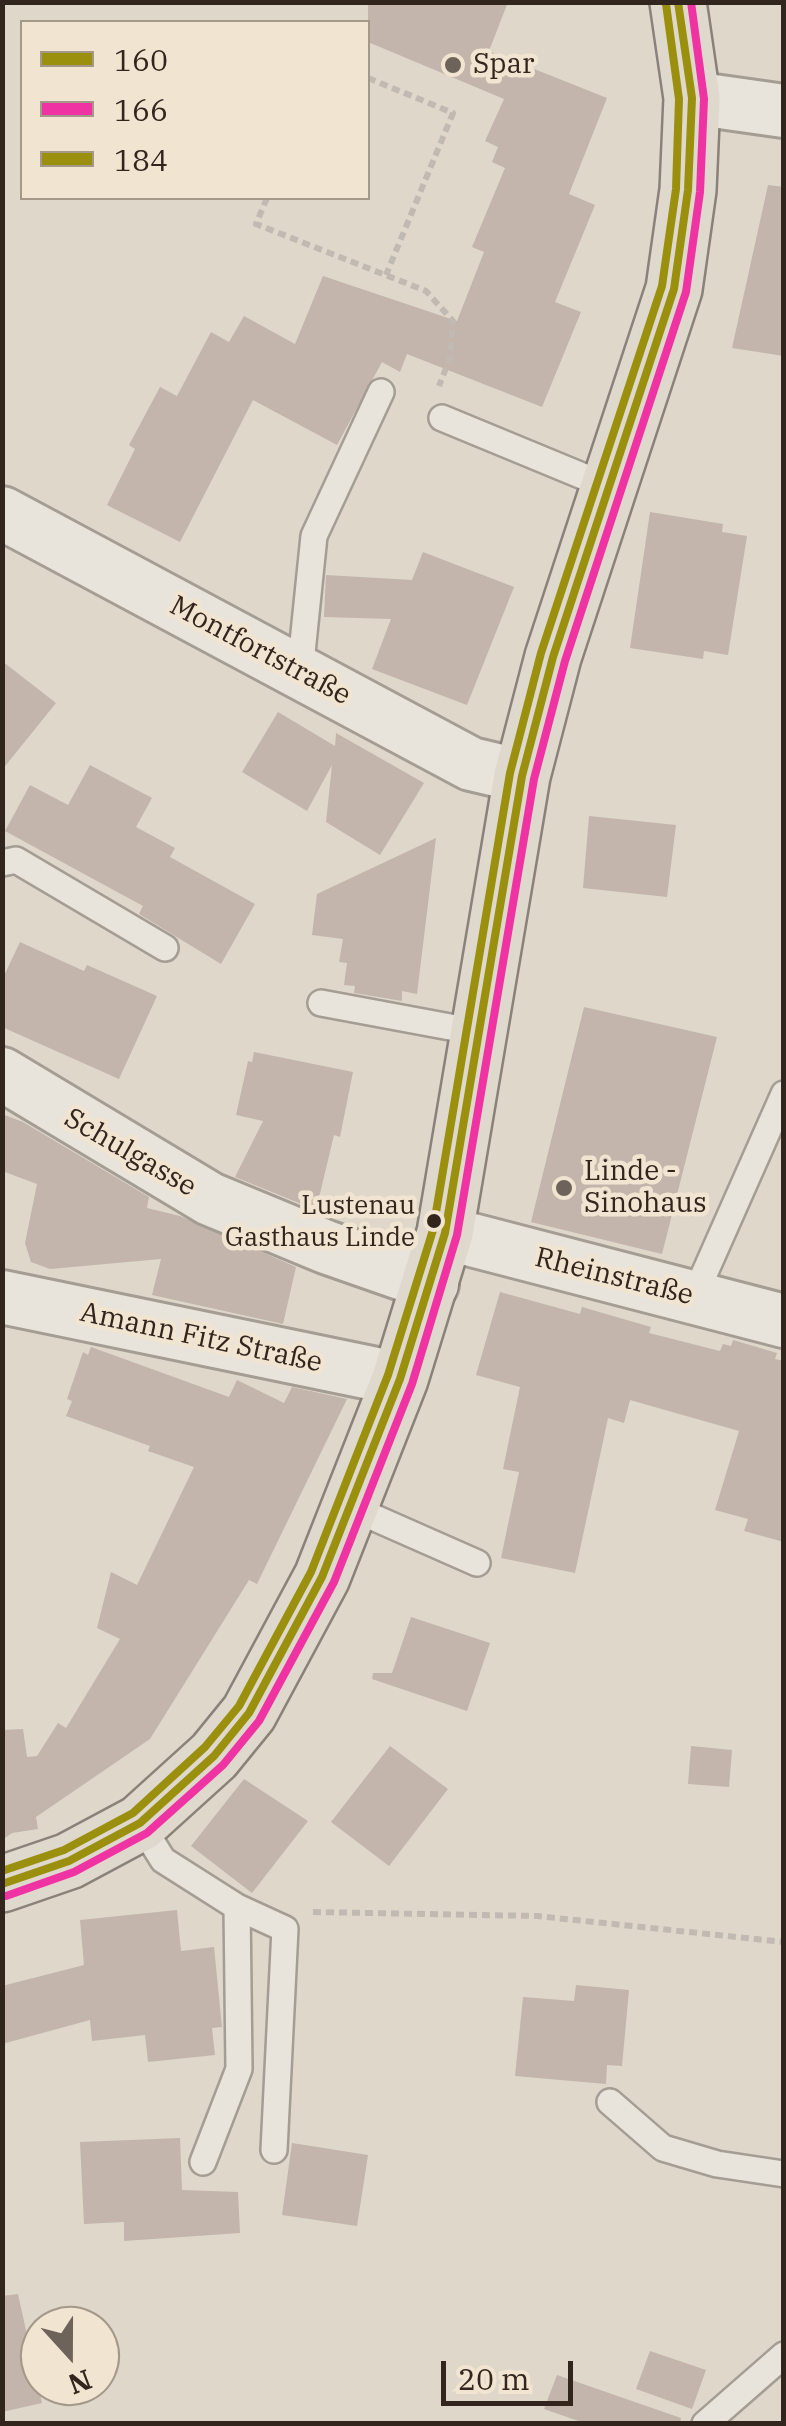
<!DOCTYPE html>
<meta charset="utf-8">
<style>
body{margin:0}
#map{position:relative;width:786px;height:2426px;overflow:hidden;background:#dfd7ca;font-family:"IBM Plex Serif",serif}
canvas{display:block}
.frame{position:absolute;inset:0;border:5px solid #31251d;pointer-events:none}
.legend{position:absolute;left:20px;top:20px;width:350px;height:180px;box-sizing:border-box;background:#f1e4d0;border:2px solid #a49888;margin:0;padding:12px 18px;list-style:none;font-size:30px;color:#31251d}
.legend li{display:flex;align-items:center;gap:20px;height:50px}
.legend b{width:50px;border:2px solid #a49888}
.north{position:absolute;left:20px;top:2306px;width:100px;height:100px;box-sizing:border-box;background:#f1e4d0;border:2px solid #a49888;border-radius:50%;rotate:159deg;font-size:28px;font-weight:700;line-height:40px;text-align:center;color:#31251d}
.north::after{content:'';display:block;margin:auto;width:35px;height:45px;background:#6e635a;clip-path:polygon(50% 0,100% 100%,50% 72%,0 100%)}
.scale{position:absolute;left:441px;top:2361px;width:132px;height:45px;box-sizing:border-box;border:5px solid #31251d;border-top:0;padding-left:12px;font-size:30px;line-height:35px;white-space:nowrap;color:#31251d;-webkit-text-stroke:8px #f1e4d0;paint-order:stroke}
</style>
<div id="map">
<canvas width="786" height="2426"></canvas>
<div class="frame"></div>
<ul class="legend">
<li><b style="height:12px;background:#9b900d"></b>160</li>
<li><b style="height:12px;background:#f033a3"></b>166</li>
<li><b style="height:12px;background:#9b900d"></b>184</li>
</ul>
<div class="north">N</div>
<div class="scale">20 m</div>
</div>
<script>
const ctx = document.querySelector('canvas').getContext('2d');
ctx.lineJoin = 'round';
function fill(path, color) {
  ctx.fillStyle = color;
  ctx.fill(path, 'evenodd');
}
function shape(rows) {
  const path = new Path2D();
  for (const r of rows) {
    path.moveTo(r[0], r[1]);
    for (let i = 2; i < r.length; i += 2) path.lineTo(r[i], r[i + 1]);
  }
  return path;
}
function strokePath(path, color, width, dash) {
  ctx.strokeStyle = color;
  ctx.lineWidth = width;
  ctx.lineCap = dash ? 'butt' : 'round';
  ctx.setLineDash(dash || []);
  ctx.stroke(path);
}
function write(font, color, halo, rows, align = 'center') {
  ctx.font = font + ' "IBM Plex Serif",serif';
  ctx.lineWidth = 9;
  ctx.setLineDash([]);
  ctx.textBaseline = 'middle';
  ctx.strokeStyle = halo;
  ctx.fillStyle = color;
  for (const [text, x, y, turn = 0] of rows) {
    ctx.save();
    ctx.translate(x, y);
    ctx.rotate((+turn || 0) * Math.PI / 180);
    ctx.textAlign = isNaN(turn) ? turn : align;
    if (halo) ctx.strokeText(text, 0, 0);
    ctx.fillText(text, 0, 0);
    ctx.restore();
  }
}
fill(shape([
 [368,2,508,2,489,51,607,98,569,194,595,205,555,302,581,312,542,407,407,354,400,372,382,362,337,445,253,400,180,542,107,505,135,449,129,445,160,387,177,396,211,332,229,342,244,316,295,344,323,276,457,321,484,252,472,247,505,168,492,162,498,147,485,141,504,99,368,42],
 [768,185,784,187,784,356,732,348],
 [650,512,723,524,722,532,747,536,728,655,704,651,703,659,630,648],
 [423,552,514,587,467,705,372,669,391,619,324,617,326,575,412,580],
 [2,661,56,703,2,770],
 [278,712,335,746,336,733,424,783,380,855,326,822,332,765,307,811,242,772],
 [90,765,152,798,136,827,175,848,170,857,255,904,221,964,139,914,143,906,5,831,30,785,68,805],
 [589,816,676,825,667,897,583,888],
 [436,838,417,994,402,991,402,1001,354,993,355,986,344,985,347,963,339,962,343,939,312,935,317,894],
 [20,942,84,971,87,965,157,996,119,1079,2,1027,2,980],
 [584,1007,717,1037,662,1254,531,1222],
 [254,1052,353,1072,340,1137,334,1135,316,1210,235,1177,263,1121,236,1115,248,1061,252,1062],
 [2,1114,23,1122,149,1197,147,1208,180,1216,296,1267,283,1324,152,1295,161,1259,50,1269,31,1262,25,1243,37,1184,2,1171],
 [500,1292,580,1314,582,1307,651,1327,649,1333,720,1351,723,1344,731,1346,733,1340,777,1353,775,1359,784,1361,784,1542,744,1531,748,1519,715,1510,739,1431,630,1400,624,1423,608,1418,575,1573,501,1558,519,1472,503,1469,520,1387,476,1375],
 [91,1347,229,1397,237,1380,284,1403,292,1387,347,1399,257,1584,249,1580,150,1739,36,1817,38,1829,12,1833,2,1840,2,1730,23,1729,27,1757,37,1756,58,1723,66,1728,120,1639,97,1628,111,1572,137,1585,194,1467,148,1451,150,1446,66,1416,72,1401,67,1399,83,1352,88,1355],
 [411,1617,490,1643,467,1711,372,1679,373,1673,392,1673],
 [390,1746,448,1789,389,1866,331,1822],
 [691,1746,732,1750,729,1787,688,1784],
 [244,1779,308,1821,252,1893,191,1846],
 [177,1910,181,1951,214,1947,222,2027,212,2028,215,2055,148,2062,145,2035,92,2041,90,2020,2,2044,2,1986,84,1965,80,1920],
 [576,1985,629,1990,622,2066,607,2065,606,2084,515,2076,523,1997,574,2001],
 [180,2138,182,2190,238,2192,240,2233,124,2241,124,2222,84,2224,80,2142],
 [292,2143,368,2155,357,2226,282,2215],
 [18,2294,42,2403,2,2412,2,2296],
 [650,2351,706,2370,692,2409,636,2389],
 [557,2375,681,2418,680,2424,587,2424,544,2409]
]), '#c3b5ab');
const service = shape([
 [442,418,609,487],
 [300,672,314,536,381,392],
 [2,863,16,860,165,948],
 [321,1003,477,1032],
 [694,1297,784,1094],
 [350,1507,477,1563],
 [140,1823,163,1860,237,1907,285,1929,274,2150],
 [610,2102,663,2148,717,2164,784,2174],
 [203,2162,239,2069,237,1907],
 [705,2424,784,2355]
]);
const minor = shape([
 [692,98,784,111],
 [2,513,471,764,522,776],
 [2,1074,210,1199,326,1247,432,1284],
 [445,1233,784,1321],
 [2,1297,400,1379]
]);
const primary = shape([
 [2,1884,69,1861,140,1823,214,1756,249,1713,322,1577,400,1379,445,1233,522,776,553,657,674,289,688,190,692,98,678,2]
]);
strokePath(service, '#a49d94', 30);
strokePath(minor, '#a49d94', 58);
strokePath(primary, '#8a827a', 60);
strokePath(shape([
 [368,78,453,113,386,275],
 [267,198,256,224,426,291,453,321,450,358,439,386],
 [313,1912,537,1916,784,1942]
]), '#c0bab2', 6, [8, 5]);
strokePath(service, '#e8e3db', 25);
strokePath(minor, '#e8e3db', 52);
strokePath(primary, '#dfd8cd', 55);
strokePath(shape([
 [2,1884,69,1861,140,1823,214,1756,249,1713,322,1577,400,1379,445,1233,522,776,553,657,674,289,688,190,692,98,678,2]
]), '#9b900d', 8);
strokePath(shape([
 [6,1896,74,1872,147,1833,223,1765,259,1721,334,1582,412,1384,457,1235,534,779,565,661,686,292,700,192,704,99,691,2]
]), '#f033a3', 8);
strokePath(shape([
 [2,1871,64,1850,133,1813,205,1747,239,1706,311,1572,388,1375,433,1230,510,773,541,653,662,286,676,189,679,99,666,4]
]), '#9b900d', 8);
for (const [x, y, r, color] of [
 [453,65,10,"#6e635a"],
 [564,1188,10,"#6e635a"],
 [434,1221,9,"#31251d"]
]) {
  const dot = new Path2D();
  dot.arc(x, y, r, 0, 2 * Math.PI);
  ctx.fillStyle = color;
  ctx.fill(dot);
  strokePath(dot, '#f1e4d0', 4);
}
write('26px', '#31251d', '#f1e4d0', [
 ["Lustenau",415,1206],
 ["Gasthaus Linde",415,1238]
], 'right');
write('28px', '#31251d', '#f1e4d0', [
 ["Spar",473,65],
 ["Linde -",584,1172],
 ["Sinohaus",584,1204]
], 'left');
write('28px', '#31251d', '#f1e4d0', [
 ["Montfortstraße",260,651,28],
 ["Schulgasse",130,1153,30],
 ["Rheinstraße",614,1277,14],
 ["Amann Fitz Straße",201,1338,12]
]);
</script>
